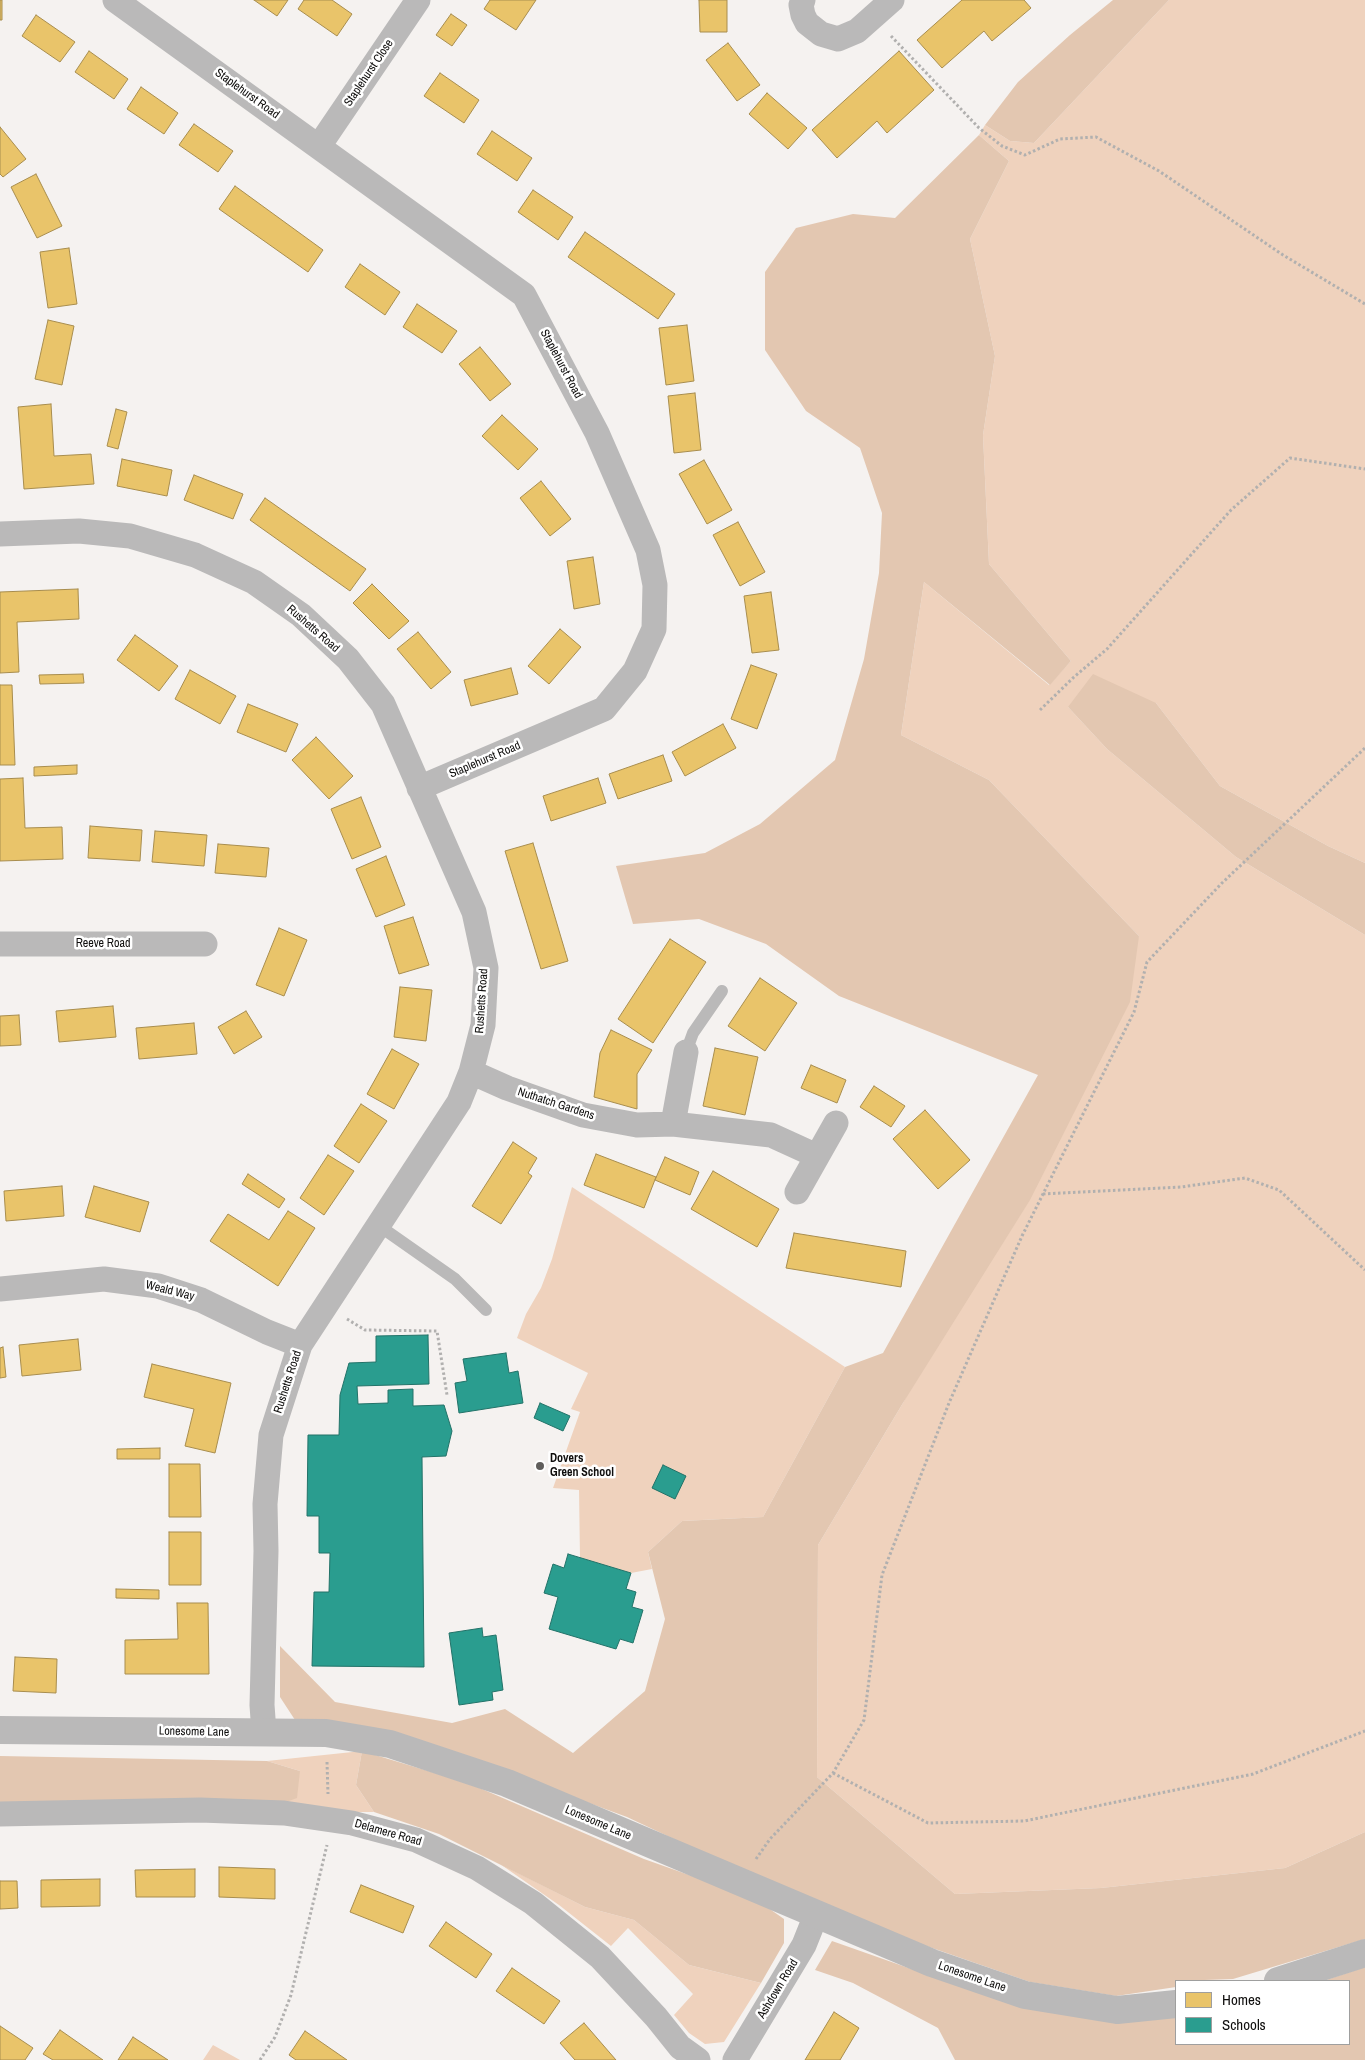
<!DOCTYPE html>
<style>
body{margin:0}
#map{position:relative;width:1365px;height:2060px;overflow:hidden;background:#f5f2f0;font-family:"Archivo Narrow",sans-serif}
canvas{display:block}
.legend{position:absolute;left:1175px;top:1980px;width:175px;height:65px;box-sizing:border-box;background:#fff;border:1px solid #9f9f9e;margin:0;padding:6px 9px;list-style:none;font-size:15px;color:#0f0e0d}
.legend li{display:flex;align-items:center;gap:10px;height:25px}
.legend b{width:25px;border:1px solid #9f9f9e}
</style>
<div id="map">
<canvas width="1365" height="2060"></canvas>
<ul class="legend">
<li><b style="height:14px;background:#e9c46a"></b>Homes</li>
<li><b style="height:14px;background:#2a9d8f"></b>Schools</li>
</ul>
</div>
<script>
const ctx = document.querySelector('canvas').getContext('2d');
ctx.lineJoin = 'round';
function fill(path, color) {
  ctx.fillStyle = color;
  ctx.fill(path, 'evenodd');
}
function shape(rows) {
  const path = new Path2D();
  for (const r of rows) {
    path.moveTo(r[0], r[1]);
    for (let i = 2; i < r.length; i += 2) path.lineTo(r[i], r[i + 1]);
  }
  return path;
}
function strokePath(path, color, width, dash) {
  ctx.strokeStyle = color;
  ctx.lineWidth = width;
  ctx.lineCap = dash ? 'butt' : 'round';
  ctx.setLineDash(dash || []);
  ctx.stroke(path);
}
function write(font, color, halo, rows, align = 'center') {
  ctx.font = font + ' "Archivo Narrow",sans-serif';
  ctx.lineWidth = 5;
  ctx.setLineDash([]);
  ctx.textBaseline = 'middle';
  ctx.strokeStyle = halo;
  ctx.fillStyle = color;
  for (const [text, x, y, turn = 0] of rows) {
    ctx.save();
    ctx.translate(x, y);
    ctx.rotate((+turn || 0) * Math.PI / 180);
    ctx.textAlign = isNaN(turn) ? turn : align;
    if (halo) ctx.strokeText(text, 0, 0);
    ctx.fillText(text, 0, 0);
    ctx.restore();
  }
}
fill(shape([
 [1169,0,1365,0,1365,863,1328,846,1220,786,1156,703,1068,707,1107,749,1236,857,1365,935,1365,1832,1285,1868,1101,1888,955,1894,817,1777,818,1545,903,1403,1139,936,989,780,901,735,924,582,1049,685,1071,661,989,564,983,435,995,356,970,239,1009,161,979,135,985,125,1010,141,1034,143],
 [572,1187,845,1367,763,1517,682,1521,648,1552,652,1569,631,1573,580,1558,579,1490,553,1488,580,1412,571,1409,588,1373,517,1338,526,1314,541,1288,552,1259],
 [362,1751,356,1785,374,1812,333,1812,278,1805,300,1771,267,1761],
 [500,1864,585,1907,634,1920,689,1965,761,1983,724,2042,705,2044,689,2033,674,2015,693,1994,628,1928,611,1946,559,1905],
 [213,2045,240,2060,203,2060]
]), '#efd2bd');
fill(shape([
 [1113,0,1169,0,1034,143,1010,141,985,125,1018,82,1070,35],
 [979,135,1009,161,970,239,995,356,983,435,989,564,1071,661,1050,685,924,582,901,735,989,780,1139,936,1130,1002,1030,1200,903,1403,818,1545,817,1777,955,1894,1101,1888,1285,1868,1365,1832,1365,1939,1233,1979,1176,1981,1176,1987,1116,1996,1030,1982,892,1934,710,1856,627,1817,510,1774,295,1720,280,1697,280,1646,335,1702,452,1723,505,1709,573,1753,645,1691,665,1619,648,1552,682,1521,763,1517,845,1367,883,1353,1038,1075,839,996,766,944,699,919,633,924,616,866,705,853,760,824,835,760,864,659,879,573,882,513,860,448,806,411,765,350,765,272,796,228,853,214,895,218],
 [1093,674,1156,703,1220,786,1328,846,1365,863,1365,935,1236,857,1107,749,1068,707],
 [362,1751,468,1783,644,1859,754,1898,784,1919,784,1943,761,1983,689,1965,634,1920,585,1907,439,1834,374,1812,356,1785],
 [0,1756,267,1761,300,1771,297,1798,278,1805,0,1802],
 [832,1941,1005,2002,1176,2018,1176,2044,1349,2044,1349,1981,1323,1981,1365,1967,1365,2060,955,2060,938,2028,853,1983,815,1970]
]), '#e3c7b1');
const homes = shape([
 [0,0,2,0,2,20,0,20,0,0],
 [254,0,288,0,277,16,254,0],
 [304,0,332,0,352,14,337,36,298,9,304,0],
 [490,0,536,0,516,30,484,9,490,0],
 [699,0,727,0,727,32,700,32,699,0],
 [962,0,1024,0,1031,8,992,41,984,31,942,68,917,40,962,0],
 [451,14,467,25,452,46,436,35,451,14],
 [36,15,75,42,60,62,22,36,36,15],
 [728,43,760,85,737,101,706,60,728,43],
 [89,51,128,79,114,99,75,72,89,51],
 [899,51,934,90,887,133,877,121,837,158,812,130,899,51],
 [440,73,479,100,464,123,424,96,440,73],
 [141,87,178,113,164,134,127,109,141,87],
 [767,93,807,128,788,149,749,114,767,93],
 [194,124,233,151,218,172,179,145,194,124],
 [0,127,26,159,3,177,0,174,0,127],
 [492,131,532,158,517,181,477,154,492,131],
 [36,174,62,226,37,238,11,187,36,174],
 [235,186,323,250,308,272,219,209,235,186],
 [533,190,573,217,558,240,518,212,533,190],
 [585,232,675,294,658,319,568,257,585,232],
 [69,248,77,304,48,308,40,252,69,248],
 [360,264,400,292,385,315,345,287,360,264],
 [417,304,457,331,442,353,403,327,417,304],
 [48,320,74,326,62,385,35,379,48,320],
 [687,325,694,381,666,385,659,328,687,325],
 [480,347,511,384,490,401,459,364,480,347],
 [695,393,701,450,674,453,668,396,695,393],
 [51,404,54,456,91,454,94,484,24,489,18,407,51,404],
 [116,409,127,412,118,449,107,446,116,409],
 [502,415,538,449,518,470,482,436,502,415],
 [122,459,172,470,167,496,117,486,122,459],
 [704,460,732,510,707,524,679,474,704,460],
 [194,475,243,494,233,519,184,500,194,475],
 [541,481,571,519,550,536,520,498,541,481],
 [265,498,366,569,350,591,250,520,265,498],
 [738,522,765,572,740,586,713,535,738,522],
 [593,557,600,604,574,609,567,561,593,557],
 [372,584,409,621,389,639,353,603,372,584],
 [78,589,79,619,17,622,19,672,0,673,0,592,78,589],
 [771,592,779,650,752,653,744,596,771,592],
 [560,629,581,647,549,684,528,666,560,629],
 [418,632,451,672,431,689,397,649,418,632],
 [135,635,178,666,159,691,117,660,135,635],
 [751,665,777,674,757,729,731,719,751,665],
 [511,668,518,694,471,706,464,680,511,668],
 [190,670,236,696,220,724,175,699,190,670],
 [83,674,84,683,40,684,39,675,83,674],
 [0,685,12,685,15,765,0,765,0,685],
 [248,704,298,724,286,752,237,732,248,704],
 [723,724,736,748,685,776,672,752,723,724],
 [316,737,353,776,329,799,292,760,316,737],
 [663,755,672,781,618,799,609,774,663,755],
 [77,765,77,774,34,776,34,767,77,765],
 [23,778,25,828,62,827,63,859,0,861,0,779,23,778],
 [598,778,606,803,551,821,543,796,598,778],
 [361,797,381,847,352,859,331,809,361,797],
 [90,826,142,830,140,861,88,858,90,826],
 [155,831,207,835,204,866,152,862,155,831],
 [533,843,568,961,541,969,505,851,533,843],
 [218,844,269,848,266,877,215,873,218,844],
 [386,856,405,905,376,917,356,869,386,856],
 [413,917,429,965,399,974,384,926,413,917],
 [279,928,307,940,284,996,256,985,279,928],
 [670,939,706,962,653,1043,618,1019,670,939],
 [760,978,797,1003,765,1051,728,1026,760,978],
 [400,987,432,990,426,1041,394,1037,400,987],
 [113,1006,116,1037,59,1042,56,1011,113,1006],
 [246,1011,262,1037,234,1054,218,1027,246,1011],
 [19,1015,21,1045,0,1046,0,1016,19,1015],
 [194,1023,197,1054,139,1059,136,1028,194,1023],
 [611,1030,652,1050,637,1074,637,1109,594,1097,600,1053,611,1030],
 [715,1048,758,1057,745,1115,703,1106,715,1048],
 [392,1049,419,1064,394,1109,367,1094,392,1049],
 [811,1065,846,1080,837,1103,801,1088,811,1065],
 [874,1086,905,1106,891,1127,860,1107,874,1086],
 [361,1104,387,1121,359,1163,334,1146,361,1104],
 [925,1110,970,1160,938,1189,893,1139,925,1110],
 [513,1142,537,1158,528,1173,532,1176,501,1224,472,1206,513,1142],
 [596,1154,656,1177,644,1208,584,1185,596,1154],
 [328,1155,354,1171,324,1215,300,1198,328,1155],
 [665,1157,699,1172,690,1195,655,1180,665,1157],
 [713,1171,779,1209,757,1247,691,1209,713,1171],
 [248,1174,285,1199,279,1208,242,1184,248,1174],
 [62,1186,64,1216,6,1221,4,1191,62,1186],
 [94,1186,149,1202,140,1232,85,1217,94,1186],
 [288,1211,315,1228,278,1286,210,1241,228,1214,269,1240,288,1211],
 [794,1233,906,1251,901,1287,786,1268,794,1233],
 [78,1339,81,1370,22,1376,19,1345,78,1339],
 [3,1347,6,1377,0,1378,0,1348,3,1347],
 [152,1364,231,1383,215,1453,185,1446,194,1409,144,1397,152,1364],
 [160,1448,160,1459,117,1459,117,1449,160,1448],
 [169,1464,200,1464,201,1517,169,1517,169,1464],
 [169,1532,201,1532,201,1585,169,1585,169,1532],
 [116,1589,159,1590,159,1599,116,1598,116,1589],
 [177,1603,208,1603,209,1674,125,1674,125,1640,178,1639,177,1603],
 [15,1657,57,1659,56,1693,13,1691,15,1657],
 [219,1867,275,1869,275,1899,219,1897,219,1867],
 [195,1869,195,1897,136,1897,135,1870,195,1869],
 [100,1879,100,1906,41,1907,41,1880,100,1879],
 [0,1881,17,1881,18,1908,0,1909,0,1881],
 [361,1885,414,1906,403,1933,350,1912,361,1885],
 [446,1922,492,1954,476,1978,429,1946,446,1922],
 [512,1968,560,2001,544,2024,496,1991,512,1968],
 [834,2012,859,2028,840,2060,805,2060,834,2012],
 [584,2023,616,2060,575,2060,560,2043,584,2023],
 [0,2026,33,2048,25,2060,0,2060,0,2026],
 [60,2030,103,2060,53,2060,43,2054,60,2030],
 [305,2031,347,2060,296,2060,289,2055,305,2031],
 [133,2037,168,2060,118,2060,133,2037]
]);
fill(homes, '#e9c46a');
strokePath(homes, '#a88d4e', 1);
const schools = shape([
 [428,1335,429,1384,357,1386,358,1404,388,1403,388,1390,413,1389,413,1406,444,1405,452,1431,446,1456,422,1457,424,1667,312,1666,314,1592,329,1592,330,1553,319,1553,319,1516,307,1516,308,1435,339,1435,340,1395,349,1363,376,1362,376,1336,428,1335],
 [506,1353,509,1373,518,1371,523,1403,459,1413,455,1383,467,1381,463,1359,506,1353],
 [540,1403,570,1416,563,1431,534,1418,540,1403],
 [663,1465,686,1476,675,1499,652,1488,663,1465],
 [568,1554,631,1573,626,1589,636,1592,632,1607,643,1610,633,1643,620,1639,616,1649,549,1629,558,1597,544,1593,553,1564,564,1568,568,1554],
 [482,1628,483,1637,496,1635,503,1690,492,1692,493,1700,459,1705,449,1633,482,1628]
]);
fill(schools, '#2a9d8f');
strokePath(schools, '#227268', 1);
strokePath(shape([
 [891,36,979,128,1002,146,1025,155,1060,139,1096,137,1159,171,1283,255,1365,304],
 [1040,710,1074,677,1107,649,1231,510,1290,458,1365,469],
 [1043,1194,1181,1187,1245,1178,1279,1190,1365,1270],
 [347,1319,365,1330,437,1331,447,1395],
 [327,1762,328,1794],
 [833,1773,928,1823,1024,1821,1253,1774,1365,1731],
 [756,1859,770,1839,833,1773,864,1720,882,1575,949,1403,1022,1236,1134,1012,1147,962,1222,883,1365,748],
 [260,2060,275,2037,291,1995,327,1845]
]), '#b1b0af', 3, [2.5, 2.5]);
strokePath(shape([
 [686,1052,693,1033,722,991],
 [378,1225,455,1279,486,1310]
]), '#bab9b9', 12);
strokePath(shape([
 [115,0,524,295,597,433,648,550,655,585,654,629,635,671,604,709,419,788],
 [803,0,801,5,803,15,807,23,821,34,838,39,857,31,892,0],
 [319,146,418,0],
 [0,534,79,531,130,536,195,555,254,582,301,615,348,659,383,704,474,912,486,968,483,1025,471,1072,459,1102,300,1345,271,1435,265,1504,266,1551,262,1705,264,1733],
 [0,944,205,944],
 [471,1072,507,1088,583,1115,637,1125,673,1124,771,1135,817,1156],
 [673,1124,686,1052],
 [797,1192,836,1123],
 [0,1289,104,1279,158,1286,201,1300,267,1332,300,1345],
 [0,1814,200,1810,284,1813,352,1823,416,1840,477,1868,533,1903,600,1957,656,2017,680,2047,698,2060],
 [735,2060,804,1945,816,1915]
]), '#bab9b9', 25);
strokePath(shape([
 [0,1730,326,1733,390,1744,507,1783,932,1963,1025,1995,1117,2010,1176,2004],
 [1278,1981,1365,1953]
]), '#bab9b9', 28);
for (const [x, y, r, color] of [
 [540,1466,5,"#605e5c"]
]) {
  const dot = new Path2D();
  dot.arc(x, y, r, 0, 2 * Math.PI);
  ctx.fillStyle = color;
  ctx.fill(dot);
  strokePath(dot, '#fff', 2);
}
write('12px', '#0f0e0d', '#fff', [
 ["Staplehurst Close",369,73,-56],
 ["Staplehurst Road",247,94,36],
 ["Staplehurst Road",561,364,62],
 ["Rushetts Road",313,629,41],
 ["Staplehurst Road",485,760,-23],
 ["Reeve Road",103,944],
 ["Rushetts Road",482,1001,-86],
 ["Nuthatch Gardens",556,1104,18],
 ["Weald Way",170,1291,14],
 ["Rushetts Road",288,1382,-72],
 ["Lonesome Lane",194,1732,1],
 ["Lonesome Lane",598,1823,23],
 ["Delamere Road",388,1833,16],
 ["Lonesome Lane",972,1977,19],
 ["Ashdown Road",778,1989,-59]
]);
write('bold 12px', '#0f0e0d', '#fff', [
 ["Dovers",550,1459],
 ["Green School",550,1473]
], 'left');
</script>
